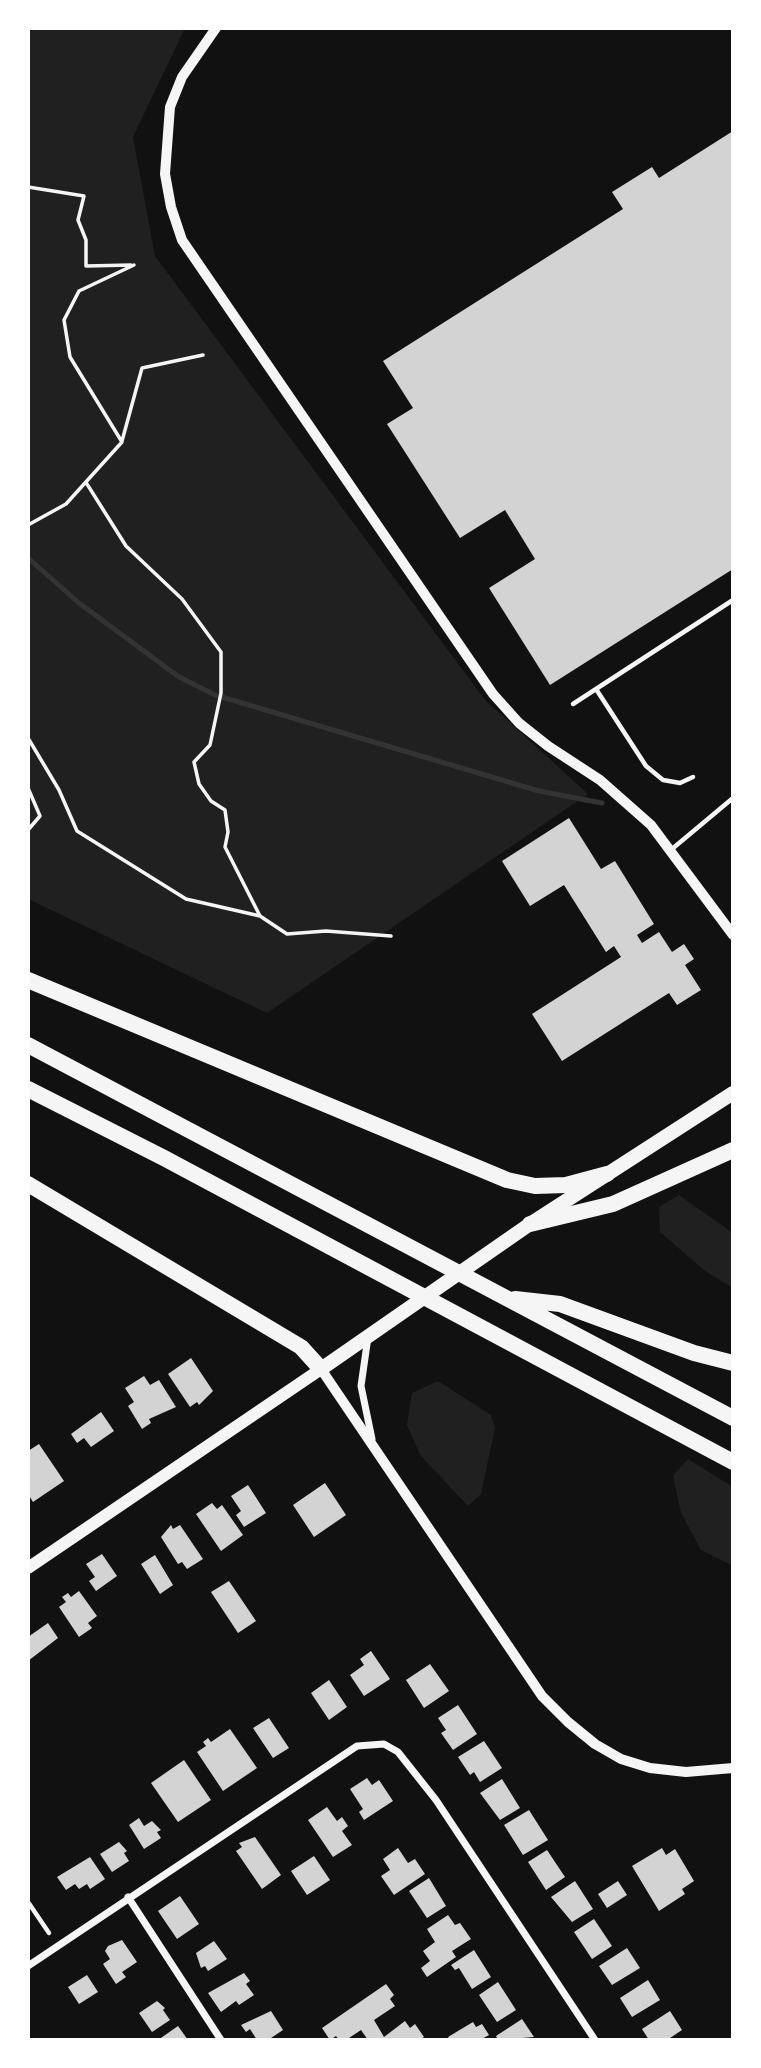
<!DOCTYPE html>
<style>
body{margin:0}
#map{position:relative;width:761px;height:2068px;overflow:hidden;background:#111;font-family:"Varela Round",sans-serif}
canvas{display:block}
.frame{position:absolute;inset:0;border:30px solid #fff;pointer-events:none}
</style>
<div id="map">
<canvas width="761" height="2068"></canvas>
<div class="frame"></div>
</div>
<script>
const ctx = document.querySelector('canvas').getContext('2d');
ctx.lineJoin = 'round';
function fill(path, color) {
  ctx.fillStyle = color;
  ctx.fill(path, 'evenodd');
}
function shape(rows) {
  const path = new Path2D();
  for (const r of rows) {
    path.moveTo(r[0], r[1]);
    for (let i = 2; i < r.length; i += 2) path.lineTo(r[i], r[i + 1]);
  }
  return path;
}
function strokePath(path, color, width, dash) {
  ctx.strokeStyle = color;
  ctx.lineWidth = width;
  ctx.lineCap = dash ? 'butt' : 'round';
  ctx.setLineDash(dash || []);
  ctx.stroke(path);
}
fill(shape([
 [28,28,185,28,133,137,155,256,485,700,588,794,267,1013,28,899],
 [679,1195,733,1233,733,1288,705,1271,660,1232,659,1207],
 [438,1381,491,1415,495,1428,481,1494,468,1506,420,1455,407,1425,412,1393],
 [688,1459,733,1487,733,1566,701,1550,681,1513,673,1476]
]), '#202020');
strokePath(shape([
 [28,558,79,603,179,677,215,695,539,791,602,803]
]), '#333', 5);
fill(shape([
 [733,131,733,569,550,685,489,588,535,559,505,510,460,538,387,424,413,408,383,361,623,209,612,192,652,167,659,178],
 [569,818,601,869,615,861,654,924,637,935,642,943,659,932,672,952,684,944,694,959,685,965,701,990,677,1005,669,993,562,1061,532,1014,621,957,614,946,606,952,564,885,530,906,502,861],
 [191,1358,213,1391,199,1405,197,1402,190,1407,168,1374],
 [144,1376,150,1385,159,1380,176,1407,149,1419,151,1423,142,1429,128,1406,134,1402,125,1388],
 [101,1412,114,1431,91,1447,84,1438,77,1443,71,1434],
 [39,1444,64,1481,33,1502,28,1494,28,1451],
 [325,1483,346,1515,314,1537,293,1505],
 [248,1485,266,1513,244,1527,236,1515,241,1511,231,1496],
 [212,1503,217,1509,222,1505,243,1535,221,1551,196,1514],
 [171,1525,173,1529,180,1525,203,1559,187,1569,182,1562,178,1564,161,1537],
 [102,1554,117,1576,96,1591,89,1581,95,1577,86,1564],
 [155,1555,173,1585,160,1594,141,1564],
 [229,1581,256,1621,238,1633,211,1592],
 [79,1591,97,1616,88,1623,92,1628,79,1637,59,1607,66,1602,62,1597,68,1593,71,1597],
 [48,1623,58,1638,28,1661,28,1637],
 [371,1651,390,1679,364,1696,350,1675,364,1665,360,1659],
 [430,1664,449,1691,424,1708,406,1680],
 [329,1680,347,1707,329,1720,311,1693],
 [458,1705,477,1734,453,1750,441,1733,446,1730,438,1718],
 [269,1718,289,1748,273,1758,253,1728],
 [230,1729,257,1768,223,1791,197,1752,206,1746,203,1742,208,1738,211,1742],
 [484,1741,502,1768,480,1782,474,1772,470,1775,458,1757],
 [184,1760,211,1800,178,1822,151,1783],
 [367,1778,372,1785,379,1780,393,1801,364,1820,359,1812,363,1809,350,1789],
 [502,1779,520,1808,500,1820,480,1793],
 [327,1807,337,1821,342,1817,348,1826,342,1831,352,1845,333,1857,308,1820],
 [529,1810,548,1840,523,1855,504,1825],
 [139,1818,144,1826,152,1821,161,1830,157,1832,161,1838,144,1849,129,1825],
 [255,1837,281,1875,262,1889,236,1851,242,1847,239,1843],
 [119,1842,127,1851,124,1853,129,1861,112,1872,100,1854],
 [398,1848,408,1863,415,1859,425,1874,394,1895,381,1876,390,1870,383,1859],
 [662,1848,666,1855,675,1849,694,1881,682,1889,685,1894,659,1911,632,1866],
 [547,1850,565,1877,546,1890,528,1862],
 [314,1856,330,1880,307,1895,291,1871],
 [90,1857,105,1879,90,1889,87,1884,79,1889,75,1884,66,1890,57,1877],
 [429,1878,446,1906,427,1918,409,1891],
 [575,1881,593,1909,572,1922,551,1897],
 [618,1881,627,1895,607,1908,598,1894],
 [180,1896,199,1924,177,1939,158,1911],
 [448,1915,455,1925,460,1923,471,1939,452,1951,456,1957,427,1977,421,1968,430,1961,423,1951,435,1942,427,1929],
 [594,1919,612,1946,592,1959,574,1932],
 [122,1940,137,1962,122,1972,126,1977,116,1984,103,1964,110,1959,105,1951,108,1946],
 [214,1941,227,1959,208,1971,205,1966,201,1968,196,1953],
 [627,1948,640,1968,612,1985,599,1966],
 [474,1950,491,1977,472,1989,459,1968,455,1970,451,1965],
 [244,1973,250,1981,246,1984,254,1995,239,2005,236,2001,221,2012,208,1993],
 [87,1975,98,1992,79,2004,68,1987],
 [648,1980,660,2000,632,2017,620,1998],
 [498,1982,516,2010,497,2022,479,1995],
 [386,1984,394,1995,390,1999,395,2006,374,2020,384,2037,405,2021,410,2028,415,2024,424,2037,420,2040,368,2040,361,2030,346,2040,339,2040,336,2036,330,2040,322,2028],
 [157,2001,165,2008,163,2010,170,2020,152,2032,139,2013],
 [271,2011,283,2030,268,2040,257,2040,250,2029,246,2032,241,2025],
 [670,2011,682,2030,667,2040,649,2040,642,2029],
 [522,2019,534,2037,498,2040,496,2036],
 [473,2022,476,2027,482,2024,489,2035,480,2040,450,2040,448,2037],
 [178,2026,188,2040,158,2040]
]), '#d3d3d3');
strokePath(shape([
 [28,187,84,196,78,220,86,240,86,266,131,265],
 [122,441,142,368,203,355],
 [87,484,126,546,182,599,221,652,221,693,210,745,194,762,199,784,211,801,225,810,228,832,225,847,260,916,287,934,326,931,391,936],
 [28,525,66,504,122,442,70,357,64,320,79,291,134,265],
 [28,738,59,790,77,831,186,899,260,916],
 [28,788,40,816,28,830]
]), '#f5f5f5', 3.5);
strokePath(shape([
 [573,704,596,689],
 [693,777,680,783,663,780,646,766,596,689,733,600],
 [672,849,733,798],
 [28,1902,49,1933]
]), '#f5f5f5', 4.5);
strokePath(shape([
 [368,1337,361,1386,372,1439],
 [128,1897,221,2040],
 [28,1966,357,1746,384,1744,398,1752,436,1800,595,2040]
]), '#f5f5f5', 7);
strokePath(shape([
 [216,28,182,77,170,107,165,174,171,207,182,240,493,694,519,723,548,746,600,780,651,825,733,935],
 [321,1369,542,1696,568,1722,595,1744,621,1759,650,1768,686,1772,733,1768]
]), '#f5f5f5', 10);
strokePath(shape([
 [28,1568,321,1369]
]), '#f5f5f5', 12);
strokePath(shape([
 [321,1369,530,1224,733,1093]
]), '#f5f5f5', 14);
strokePath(shape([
 [28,980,507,1180,535,1186,566,1185,607,1174],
 [28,1045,733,1418],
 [28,1089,164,1158,733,1462],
 [28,1184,301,1347,321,1369],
 [530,1224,613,1204,733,1150],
 [515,1299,560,1304,694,1353,733,1363]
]), '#f5f5f5', 16);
</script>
